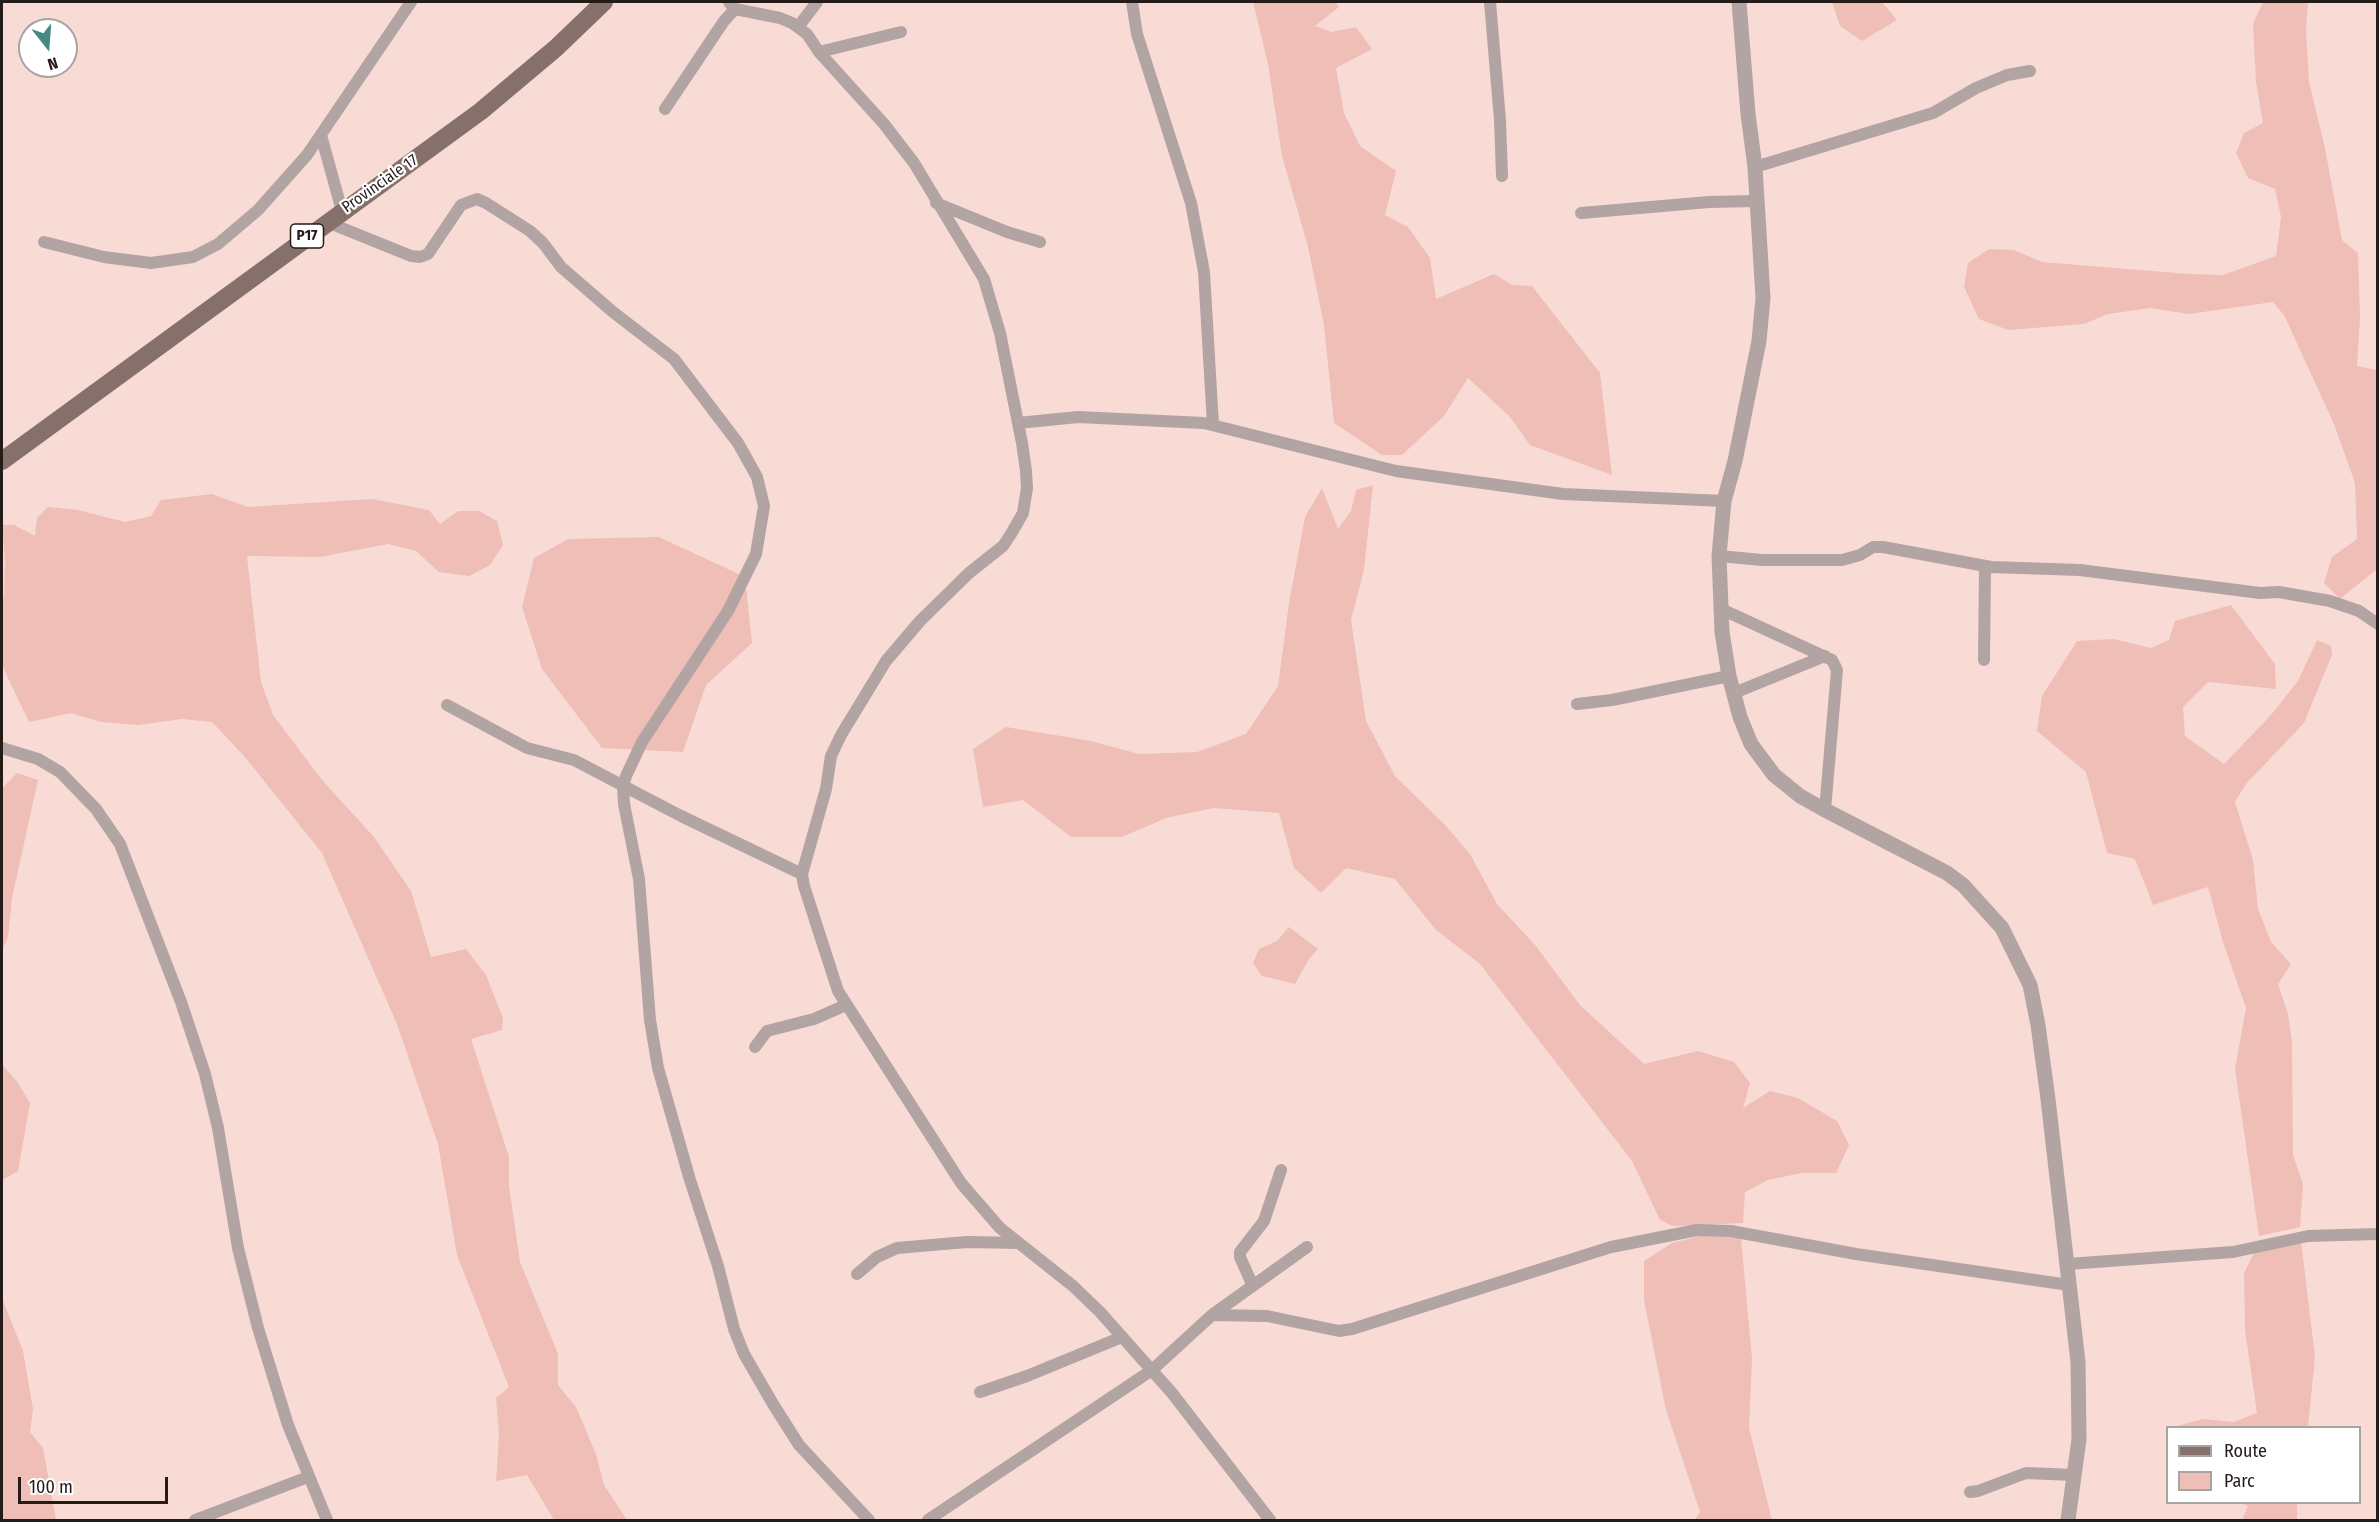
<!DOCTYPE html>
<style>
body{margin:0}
#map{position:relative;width:2379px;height:1522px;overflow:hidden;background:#f9dbd6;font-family:"Fira Sans Condensed",sans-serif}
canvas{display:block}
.frame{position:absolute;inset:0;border:3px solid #251b19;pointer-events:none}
.legend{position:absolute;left:2166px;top:1426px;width:195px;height:78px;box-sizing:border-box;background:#fff;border:2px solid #a8a4a3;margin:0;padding:8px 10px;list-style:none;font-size:18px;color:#251b19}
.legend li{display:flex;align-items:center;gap:12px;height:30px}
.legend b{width:30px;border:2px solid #a8a4a3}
.north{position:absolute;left:18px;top:18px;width:60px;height:60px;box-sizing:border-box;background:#fff;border:2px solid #a8a4a3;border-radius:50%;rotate:163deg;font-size:16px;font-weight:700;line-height:24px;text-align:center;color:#251b19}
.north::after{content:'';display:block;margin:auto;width:21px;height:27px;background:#438a83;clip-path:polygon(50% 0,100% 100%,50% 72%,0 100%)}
.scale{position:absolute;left:18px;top:1477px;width:150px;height:27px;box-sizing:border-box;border:3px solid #251b19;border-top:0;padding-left:8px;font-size:18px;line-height:21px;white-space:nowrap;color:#251b19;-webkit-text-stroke:4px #fff;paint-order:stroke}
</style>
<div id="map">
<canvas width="2379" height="1522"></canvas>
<div class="frame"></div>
<ul class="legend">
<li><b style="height:8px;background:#86706c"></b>Route</li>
<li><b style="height:16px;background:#eebeb7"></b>Parc</li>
</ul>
<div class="north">N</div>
<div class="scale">100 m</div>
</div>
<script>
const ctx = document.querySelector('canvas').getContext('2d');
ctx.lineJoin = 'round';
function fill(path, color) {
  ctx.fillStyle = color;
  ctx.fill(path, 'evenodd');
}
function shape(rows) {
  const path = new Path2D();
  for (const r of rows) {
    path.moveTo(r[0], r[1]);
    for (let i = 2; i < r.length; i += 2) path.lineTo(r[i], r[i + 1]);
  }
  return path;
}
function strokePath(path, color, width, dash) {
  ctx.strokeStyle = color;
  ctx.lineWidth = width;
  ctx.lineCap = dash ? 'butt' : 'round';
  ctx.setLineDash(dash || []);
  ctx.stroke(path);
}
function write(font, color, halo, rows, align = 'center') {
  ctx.font = font + ' "Fira Sans Condensed",sans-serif';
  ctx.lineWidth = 4.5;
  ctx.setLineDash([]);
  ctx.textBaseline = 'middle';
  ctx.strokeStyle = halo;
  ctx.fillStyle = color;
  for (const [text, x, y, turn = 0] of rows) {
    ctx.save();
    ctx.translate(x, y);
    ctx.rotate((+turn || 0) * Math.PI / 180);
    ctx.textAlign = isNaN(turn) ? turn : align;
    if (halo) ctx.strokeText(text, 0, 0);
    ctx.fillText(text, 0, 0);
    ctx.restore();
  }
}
fill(shape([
 [1253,2,1335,2,1339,7,1315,26,1332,32,1356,27,1372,49,1336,68,1344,113,1360,146,1396,171,1385,215,1408,227,1430,258,1436,299,1494,274,1512,285,1532,286,1600,373,1612,475,1530,445,1510,417,1468,378,1444,416,1402,455,1382,455,1334,423,1324,325,1308,247,1282,156,1268,64],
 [1832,2,1882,2,1897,20,1862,41,1840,26],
 [2263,2,2308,2,2306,30,2309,82,2325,148,2342,240,2358,253,2360,317,2357,366,2377,370,2377,569,2340,599,2324,583,2332,557,2357,539,2355,483,2334,424,2284,315,2273,302,2189,314,2150,308,2108,314,2084,324,2008,330,1979,319,1964,287,1968,263,1989,249,2014,250,2042,262,2189,274,2223,275,2276,256,2281,217,2275,189,2248,178,2236,153,2244,133,2263,123,2256,82,2253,24],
 [1373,485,1364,570,1351,620,1366,721,1395,776,1446,826,1470,854,1497,904,1535,945,1580,1005,1644,1064,1698,1051,1734,1062,1750,1083,1743,1108,1770,1091,1798,1098,1837,1121,1849,1145,1836,1173,1802,1173,1768,1180,1745,1192,1743,1223,1673,1226,1660,1220,1632,1161,1480,964,1436,930,1395,879,1346,868,1321,893,1294,868,1279,813,1213,808,1166,818,1122,837,1071,837,1023,800,983,807,973,749,1006,727,1091,741,1139,754,1197,752,1246,734,1278,686,1289,603,1305,517,1322,488,1338,529,1351,511,1356,490],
 [212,494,248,507,372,499,429,510,440,524,458,511,479,511,497,521,503,545,490,565,469,576,439,572,416,551,388,544,320,557,247,556,261,682,273,715,322,780,374,837,411,891,431,957,466,949,486,975,503,1018,502,1030,471,1039,509,1157,509,1186,520,1262,558,1354,558,1385,576,1407,596,1454,604,1485,627,1520,554,1520,527,1475,496,1481,499,1435,496,1398,509,1387,457,1255,438,1144,397,1024,322,853,244,756,212,722,182,719,138,725,101,722,71,713,29,722,5,672,2,662,2,603,4,597,5,560,2,525,14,525,35,536,37,518,48,507,78,510,125,522,151,516,161,500],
 [659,537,745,577,752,643,706,685,683,752,602,748,542,669,522,607,534,558,568,539],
 [2231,605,2275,664,2276,689,2208,682,2183,707,2185,736,2224,764,2271,715,2298,681,2317,640,2331,646,2332,655,2304,723,2246,784,2235,802,2253,860,2258,909,2271,942,2291,964,2278,984,2288,1014,2292,1043,2293,1155,2303,1184,2300,1227,2259,1236,2235,1069,2246,1008,2223,942,2208,887,2153,905,2135,859,2107,853,2086,772,2037,731,2042,696,2077,641,2114,639,2151,648,2169,640,2175,621],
 [17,773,38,780,12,898,8,937,2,951,2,788],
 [1289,927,1318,949,1309,959,1295,984,1262,976,1253,963,1259,949,1277,941],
 [2,1064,18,1083,30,1103,18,1171,2,1180],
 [1704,1235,1741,1238,1752,1359,1749,1428,1772,1520,1695,1520,1700,1512,1666,1410,1644,1300,1644,1261,1672,1243],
 [2301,1241,2315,1357,2308,1427,2180,1428,2177,1426,2203,1419,2234,1422,2257,1413,2245,1330,2244,1273,2255,1251],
 [2,1298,23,1351,33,1409,30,1432,43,1448,56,1520,2,1520],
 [2241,1503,2297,1503,2297,1520,2242,1520,2248,1506]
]), '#eebeb7');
strokePath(shape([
 [729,2,735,9,780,18,792,23,807,34,819,52,884,124,914,163,984,279,1000,333,1022,443,1026,471,1027,488,1023,513,1011,534,1003,546,969,573,920,621,886,661,841,735,831,756,826,789,802,874,804,886,838,991,961,1183,1000,1228,1073,1286,1100,1312,1172,1393,1270,1520],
 [1132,2,1137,34,1191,203,1204,272,1213,425],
 [1490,2,1500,120,1502,176],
 [798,27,817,2],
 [819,52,901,32],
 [665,109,724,21,735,9],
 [321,135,342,211],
 [1755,167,1933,113,1976,88,2007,75,2030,71],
 [936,203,1007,232,1040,242],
 [1581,213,1709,202,1756,201],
 [327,222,411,256,420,257,428,254,461,205,477,199,486,203,530,231,543,243,561,267,613,312,674,359,738,443,757,477,764,506,756,554,728,611,642,742,626,776,623,787,624,804,639,879,650,1020,658,1068,690,1180,718,1266,734,1329,744,1354,773,1404,799,1445,869,1520],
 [44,242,104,257,151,263,193,257,218,244,258,210,307,155,411,2],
 [1018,423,1078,417,1204,423,1396,471,1563,494,1724,501],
 [1719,556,1762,560,1842,560,1860,555,1873,547,1883,547,1991,567,2080,570,2260,593,2279,592,2330,601,2359,611,2378,624],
 [1721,609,1832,660,1837,670,1825,810],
 [1984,660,1985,566],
 [1734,693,1825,656],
 [1577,704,1612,700,1729,676],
 [447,705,527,748,574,760,681,816,802,874],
 [2,748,38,759,60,772,96,809,120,844,181,1002,205,1074,218,1128,238,1248,258,1328,288,1425,327,1520],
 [755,1047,767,1031,814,1019,846,1005],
 [2068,1264,2233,1252,2308,1236,2378,1234],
 [857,1274,877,1257,897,1248,967,1242,1018,1243],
 [1252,1284,1240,1257,1240,1252,1264,1221,1281,1170],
 [1212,1315,1307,1247],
 [980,1392,1027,1376,1122,1337],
 [1970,1492,1978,1491,2026,1473,2074,1475],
 [195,1520,308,1477],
 [928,1520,1152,1370,1212,1315,1267,1316,1339,1331,1352,1329,1611,1247,1697,1230,1731,1231,1856,1254,2069,1285]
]), '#b1a4a2', 12);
strokePath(shape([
 [1739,2,1748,114,1755,167,1763,298,1759,341,1735,461,1724,501,1719,556,1722,632,1729,676,1740,717,1751,744,1774,775,1800,796,1825,810,1947,873,1963,885,2002,928,2030,985,2038,1025,2048,1099,2078,1362,2079,1439,2068,1520]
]), '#b1a4a2', 15);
strokePath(shape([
 [2,461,481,111,556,48,604,2]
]), '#86706c', 18);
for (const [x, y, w] of [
 [307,236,33]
]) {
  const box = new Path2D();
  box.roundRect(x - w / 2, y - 12, w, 24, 4.5);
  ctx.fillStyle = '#fff';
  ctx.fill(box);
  strokePath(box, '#251b19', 1.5);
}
write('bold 15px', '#251b19', null, [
 ["P17",307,236]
]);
write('16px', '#251b19', '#fff', [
 ["Provinciale 17",380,184,-35]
]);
</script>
